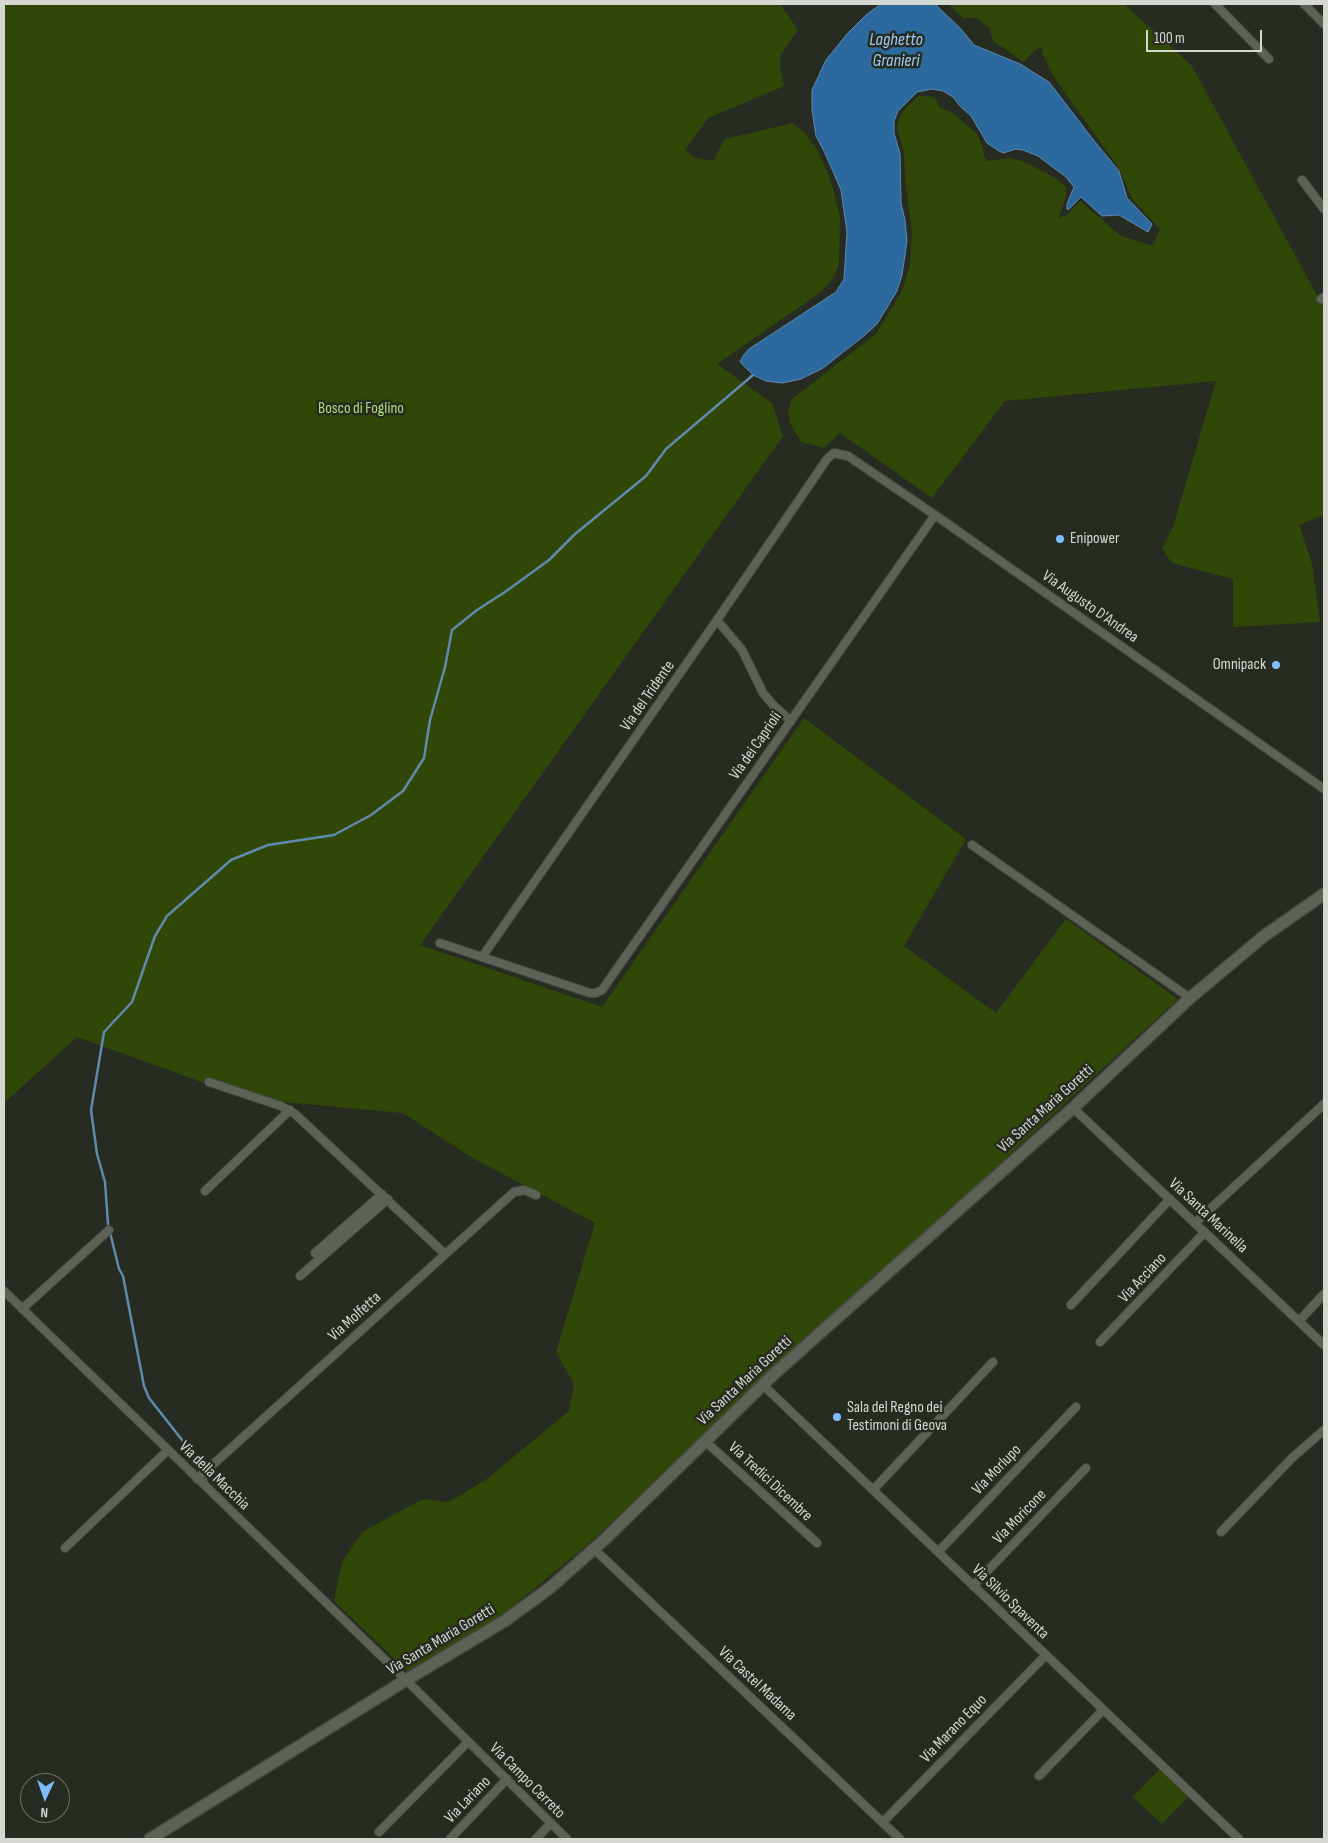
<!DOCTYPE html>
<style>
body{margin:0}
#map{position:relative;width:1328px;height:1843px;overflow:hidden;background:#272c22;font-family:"Sofia Sans Condensed",sans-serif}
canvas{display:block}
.frame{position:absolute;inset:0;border:5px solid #d5d8d1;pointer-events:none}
.north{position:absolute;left:20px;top:1773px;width:50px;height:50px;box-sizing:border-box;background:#272c22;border:1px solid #6d7168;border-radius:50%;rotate:183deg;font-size:14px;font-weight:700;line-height:20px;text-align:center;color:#d5d8d1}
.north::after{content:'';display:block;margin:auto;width:18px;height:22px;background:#7ebdf9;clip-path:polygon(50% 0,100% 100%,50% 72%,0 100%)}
.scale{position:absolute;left:1146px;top:30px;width:116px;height:22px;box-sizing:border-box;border:2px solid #d5d8d1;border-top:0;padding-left:6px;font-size:15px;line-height:18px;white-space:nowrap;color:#d5d8d1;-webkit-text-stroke:4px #272c22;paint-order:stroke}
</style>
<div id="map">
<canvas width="1328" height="1843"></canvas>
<div class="frame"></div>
<div class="north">N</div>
<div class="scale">100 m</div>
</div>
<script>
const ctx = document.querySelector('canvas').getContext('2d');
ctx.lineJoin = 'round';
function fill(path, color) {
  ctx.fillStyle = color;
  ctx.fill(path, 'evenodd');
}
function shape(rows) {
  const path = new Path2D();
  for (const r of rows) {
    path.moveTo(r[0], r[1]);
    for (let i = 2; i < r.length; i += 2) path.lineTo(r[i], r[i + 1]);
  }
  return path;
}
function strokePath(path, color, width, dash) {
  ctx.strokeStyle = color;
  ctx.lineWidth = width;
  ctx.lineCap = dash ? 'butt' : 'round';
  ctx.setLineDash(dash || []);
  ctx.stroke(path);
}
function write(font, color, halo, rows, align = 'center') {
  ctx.font = font + ' "Sofia Sans Condensed",sans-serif';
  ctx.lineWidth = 5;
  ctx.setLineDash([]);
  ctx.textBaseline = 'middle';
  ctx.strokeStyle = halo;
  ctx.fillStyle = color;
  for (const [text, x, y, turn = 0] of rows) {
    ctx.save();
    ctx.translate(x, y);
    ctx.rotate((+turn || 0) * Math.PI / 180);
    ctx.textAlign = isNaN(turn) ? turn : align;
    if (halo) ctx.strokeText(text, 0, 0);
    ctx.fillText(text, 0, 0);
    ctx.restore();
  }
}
fill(shape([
 [4,4,780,4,798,30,781,54,780,67,784,86,708,118,685,150,696,158,713,161,725,139,793,123,806,134,817,150,827,171,834,192,840,216,839,263,834,277,821,292,717,364,772,403,783,436,420,945,602,1007,804,718,966,839,904,946,996,1013,1066,919,1178,999,587,1545,501,1616,407,1671,334,1601,342,1562,362,1532,423,1499,449,1502,487,1479,569,1411,574,1384,556,1352,595,1223,471,1157,403,1113,284,1102,271,1107,77,1037,4,1103],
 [948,4,1124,4,1192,66,1324,308,1324,515,1299,525,1312,564,1320,622,1233,627,1233,579,1172,563,1162,549,1173,527,1216,381,1005,401,932,498,840,433,824,448,801,442,790,423,788,411,792,399,876,334,902,291,910,265,912,232,905,180,904,152,897,128,899,119,904,110,919,96,929,96,937,100,939,107,951,112,966,124,977,134,983,148,984,157,988,161,1008,158,1023,161,1057,179,1066,187,1066,196,1059,218,1067,215,1080,201,1121,236,1153,246,1160,229,1133,200,1118,167,1054,77,1043,55,1042,47,1035,50,1024,62,993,41,989,27,976,18,963,18],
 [1160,1769,1189,1796,1162,1824,1133,1797]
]), '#314707');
const water = shape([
 [881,4,935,4,961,29,974,45,1020,64,1049,82,1095,142,1119,171,1127,198,1152,224,1148,232,1119,215,1102,216,1081,197,1068,210,1067,209,1067,204,1074,187,1066,177,1038,156,1023,150,1016,149,1003,153,999,151,987,143,971,116,960,106,953,97,943,91,932,89,917,92,898,111,894,121,894,133,900,154,901,203,905,220,907,241,902,275,897,291,877,324,865,335,823,368,801,379,782,383,766,381,753,375,740,362,743,356,749,349,836,292,844,279,847,232,841,190,825,153,816,136,812,110,812,90,826,60,847,34,866,15,881,4]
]);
fill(water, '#2c699e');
strokePath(water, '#5f8aad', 1);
strokePath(shape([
 [208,1484,190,1450,149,1398,144,1386,123,1276,119,1269,108,1224,105,1182,97,1154,91,1110,104,1032,132,1002,155,936,167,916,231,860,268,845,334,835,371,815,403,791,424,758,430,720,445,667,452,630,477,610,505,592,549,560,575,534,646,476,666,449,753,375]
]), '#5f8aad', 2.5);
const street = shape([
 [1215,4,1269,59],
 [1304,4,1324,24],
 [1302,180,1324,209],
 [1321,299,1324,297],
 [717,620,742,650,763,693,774,706,791,721],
 [972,845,1190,998],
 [440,943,590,993,596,993,602,990,935,515],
 [482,957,717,620,827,459,834,453,848,456,935,515,1324,789],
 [209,1082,281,1106,295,1114,445,1254],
 [1073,1108,1324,1345],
 [205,1191,290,1110],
 [1195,1223,1324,1104],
 [315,1253,382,1194],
 [300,1276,388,1199],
 [4,1291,406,1680,567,1839],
 [1071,1305,1170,1199],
 [22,1309,109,1230],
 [1299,1321,1324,1294],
 [1100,1342,1205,1232],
 [763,1385,1239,1839],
 [705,1441,817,1543],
 [197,1479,514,1192,524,1190,536,1195],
 [873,1490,993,1362],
 [1221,1532,1292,1458,1324,1430],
 [65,1548,168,1450],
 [594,1549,900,1839],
 [938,1552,1076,1407],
 [973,1586,1086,1468],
 [1039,1776,1103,1710],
 [883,1822,1046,1655],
 [379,1832,468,1742],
 [450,1839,507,1779],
 [536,1839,551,1823]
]);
const secondary = shape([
 [150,1839,406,1680,506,1620,551,1587,605,1539,774,1374,1073,1108,1190,998,1264,936,1324,894]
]);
strokePath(street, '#43473f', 10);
strokePath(secondary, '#43473f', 14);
strokePath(street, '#5d6257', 8);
strokePath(secondary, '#5d6257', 11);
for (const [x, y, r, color] of [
 [1060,539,5,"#7ebdf9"],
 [1276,665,5,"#7ebdf9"],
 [837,1417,5,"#7ebdf9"]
]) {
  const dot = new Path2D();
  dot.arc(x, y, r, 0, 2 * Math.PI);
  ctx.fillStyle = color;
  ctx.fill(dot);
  strokePath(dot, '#272c22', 2);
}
write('16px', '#b1da77', '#272c22', [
 ["Bosco di Foglino",361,409]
]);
write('16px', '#d5d8d1', '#272c22', [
 ["Enipower",1070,539],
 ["Omnipack",1266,665,"right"],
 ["Sala del Regno dei",847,1408],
 ["Testimoni di Geova",847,1426]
], 'left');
write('16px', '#d5d8d1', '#272c22', [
 ["Via Augusto D'Andrea",1090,607,35],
 ["Via del Tridente",648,696,-55],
 ["Via dei Caprioli",756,746,-55],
 ["Via Santa Maria Goretti",1046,1109,-42],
 ["Via Santa Marinella",1208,1216,43],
 ["Via Acciano",1143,1278,-47],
 ["Via Molfetta",355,1317,-42],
 ["Via Santa Maria Goretti",745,1381,-43],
 ["Via Morlupo",997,1470,-46],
 ["Via della Macchia",214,1476,44],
 ["Via Tredici Dicembre",770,1482,43],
 ["Via Moricone",1020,1517,-46],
 ["Via Silvio Spaventa",1010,1602,44],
 ["Via Santa Maria Goretti",441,1640,-31],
 ["Via Castel Madama",757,1684,43],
 ["Via Marano Equo",954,1729,-46],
 ["Via Campo Cerreto",527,1781,45],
 ["Via Lariano",468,1800,-46]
]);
write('italic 18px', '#9ccbf8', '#272c22', [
 ["Laghetto",896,40],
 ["Granieri",896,61]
]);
</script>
